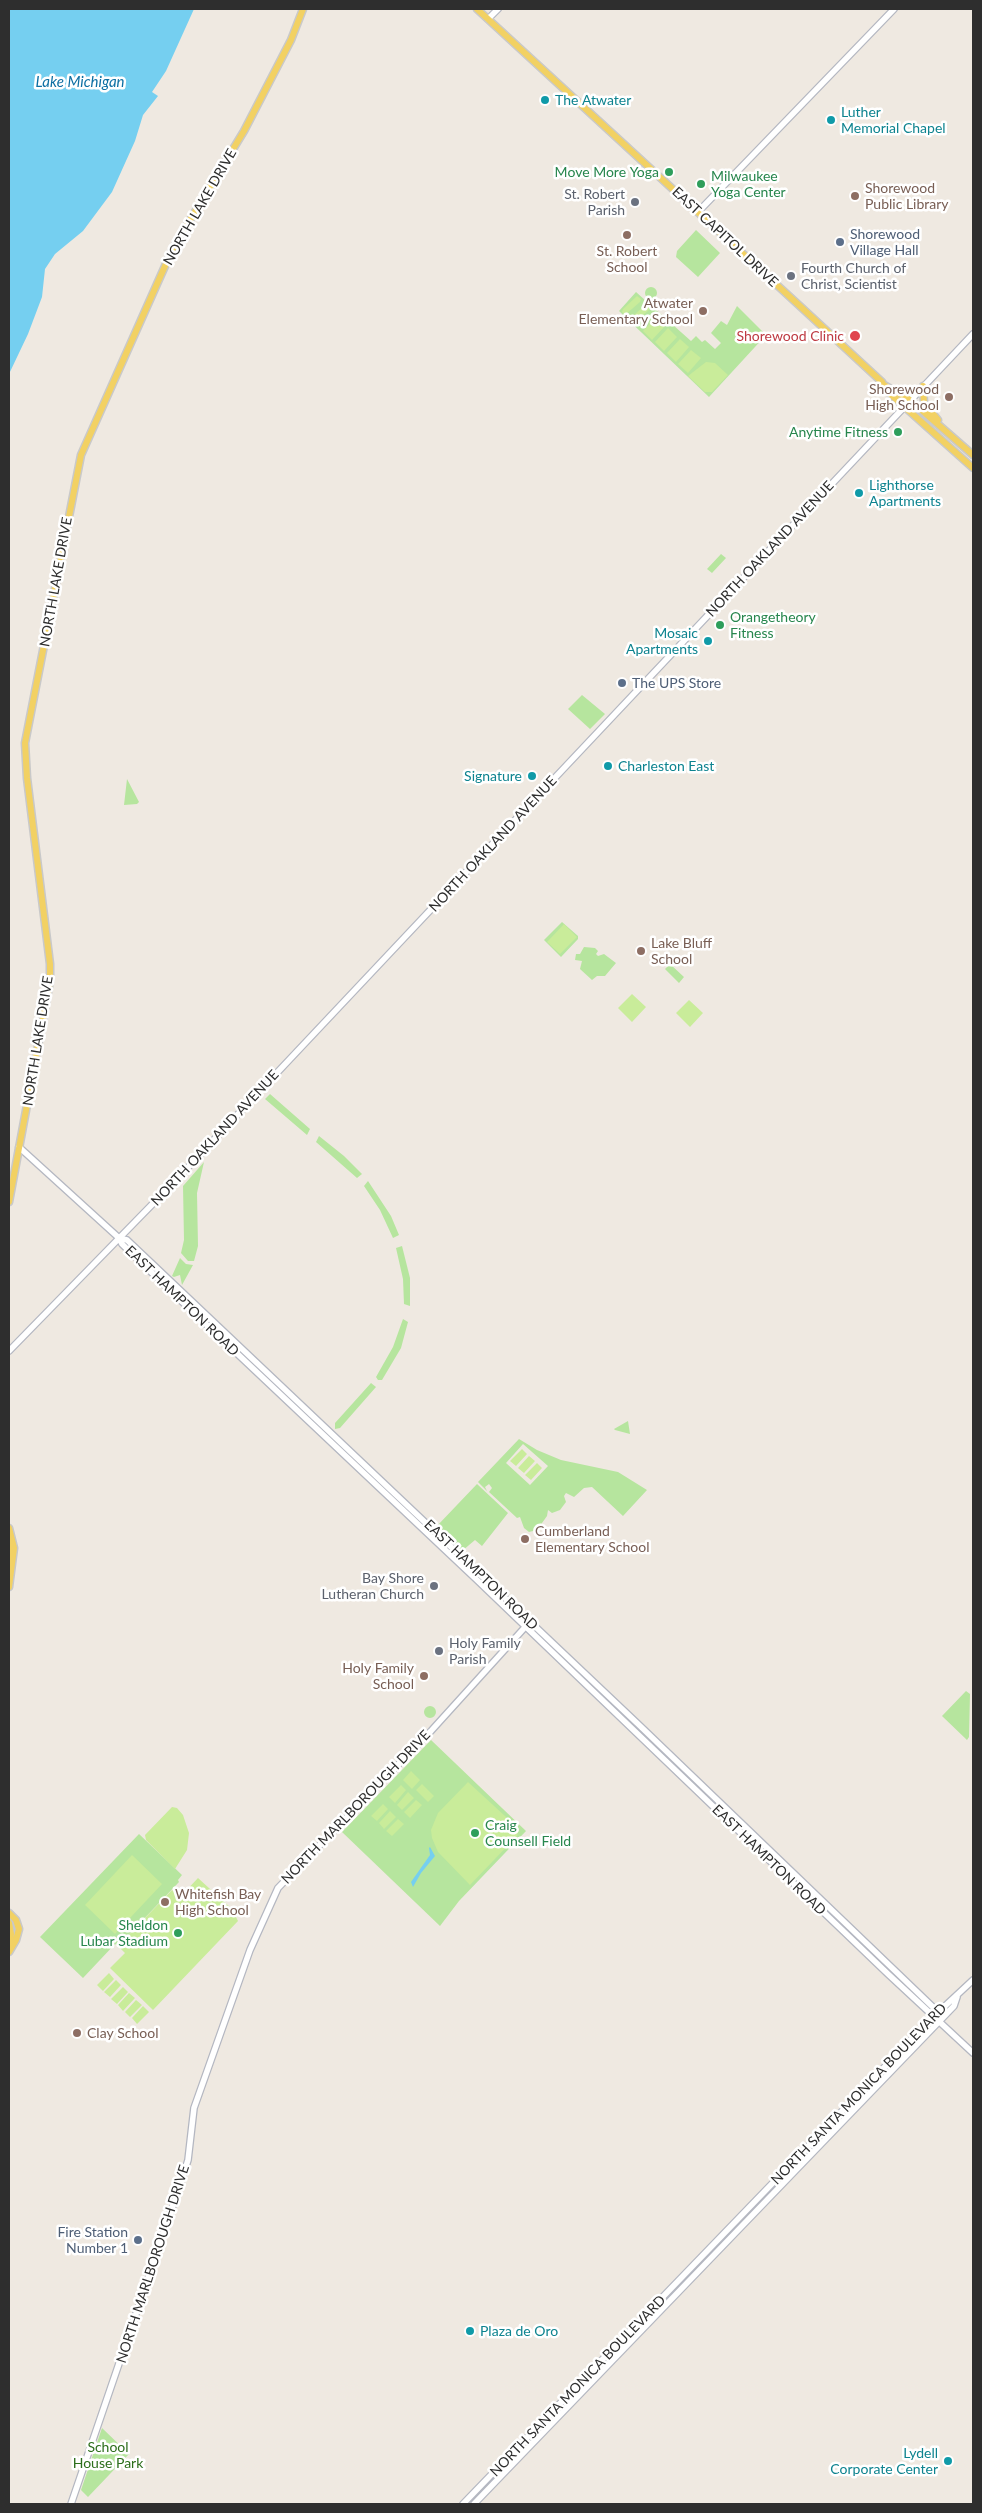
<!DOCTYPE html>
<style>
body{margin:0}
#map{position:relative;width:982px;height:2513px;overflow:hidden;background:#efe9e1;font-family:Lato,sans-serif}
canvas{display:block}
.frame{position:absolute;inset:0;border:10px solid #2e2e2e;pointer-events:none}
</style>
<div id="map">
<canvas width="982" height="2513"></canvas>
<div class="frame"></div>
</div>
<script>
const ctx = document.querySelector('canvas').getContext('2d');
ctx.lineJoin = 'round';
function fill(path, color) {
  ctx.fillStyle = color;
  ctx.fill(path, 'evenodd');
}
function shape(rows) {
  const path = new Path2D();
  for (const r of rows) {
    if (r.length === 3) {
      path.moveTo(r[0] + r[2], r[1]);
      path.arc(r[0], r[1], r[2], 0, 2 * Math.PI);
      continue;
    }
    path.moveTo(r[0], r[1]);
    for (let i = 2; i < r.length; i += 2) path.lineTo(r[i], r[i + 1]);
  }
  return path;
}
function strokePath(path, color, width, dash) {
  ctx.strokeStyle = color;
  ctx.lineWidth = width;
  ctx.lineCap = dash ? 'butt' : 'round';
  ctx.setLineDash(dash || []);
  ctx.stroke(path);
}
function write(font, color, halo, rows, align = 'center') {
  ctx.font = font + ' Lato,sans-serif';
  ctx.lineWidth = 5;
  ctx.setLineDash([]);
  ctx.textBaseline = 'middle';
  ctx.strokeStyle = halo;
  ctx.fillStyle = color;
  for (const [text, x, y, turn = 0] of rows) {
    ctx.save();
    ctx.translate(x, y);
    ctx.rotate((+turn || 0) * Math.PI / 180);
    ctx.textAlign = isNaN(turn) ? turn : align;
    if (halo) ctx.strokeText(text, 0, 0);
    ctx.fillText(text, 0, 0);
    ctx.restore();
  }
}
fill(shape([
 [696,230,720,253,698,277,676,257,677,251],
 [651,293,6],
 [636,292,691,341,696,336,702,342,705,340,715,349,721,343,711,333,721,321,727,325,737,306,766,335,709,397,619,311],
 [721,554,726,558,712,573,707,569],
 [582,695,605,714,590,729,568,709],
 [127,779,139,802,137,804,124,805],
 [562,922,578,936,578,939,561,957,544,940],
 [584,947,595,948,598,951,596,954,598,956,604,954,616,963,605,976,597,976,592,980,580,969,582,961,575,960,576,954,580,954],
 [670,964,684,977,679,983,665,969],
 [270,1094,310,1129,307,1135,265,1099],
 [319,1136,344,1156,362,1174,357,1178,316,1142],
 [204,1162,197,1193,198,1246,194,1261,188,1261,181,1253,184,1240,183,1186],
 [368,1181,391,1216,399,1235,393,1238,380,1210,364,1186],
 [402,1246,410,1278,410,1306,404,1304,403,1279,396,1248],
 [180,1258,186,1264,193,1265,182,1285,180,1275,174,1277,172,1276],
 [403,1319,408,1322,401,1348,382,1380,378,1380,376,1377,393,1347],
 [371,1383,376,1387,340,1428,335,1429,335,1423],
 [628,1421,630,1434,615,1430,614,1429],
 [519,1439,537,1450,561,1460,618,1472,647,1490,623,1516,592,1487,584,1488,574,1497,566,1493,564,1496,566,1502,560,1510,552,1513,548,1510,547,1516,537,1530,529,1532,524,1528,520,1517,517,1518,489,1492,492,1488,489,1484,485,1487,487,1491,478,1482],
 [523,1444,548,1466,530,1485,506,1463],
 [477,1484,508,1513,482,1546,475,1540,462,1551,436,1527],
 [966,1691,970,1694,969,1737,967,1740,942,1716],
 [430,1712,6],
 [431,1740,526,1831,459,1901,440,1926,342,1832],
 [139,1834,182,1875,178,1880,179,1882,118,1946,115,1944,83,1978,40,1937],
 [102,2428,129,2454,88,2497,81,2490]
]), '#b6e59e');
fill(shape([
 [637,296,641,299,640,302,625,315,622,312,623,309],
 [646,304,649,307,649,310,634,323,631,320,632,317],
 [656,317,666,325,652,340,643,331],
 [668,328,677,337,664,351,655,342],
 [680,339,689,347,676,362,667,353],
 [691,350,701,358,688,373,678,364],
 [706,362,715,363,728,375,712,392,705,392,688,376],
 [564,924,577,937,560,954,547,942],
 [632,994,646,1007,632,1022,618,1008],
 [689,1000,703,1013,690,1027,676,1013],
 [522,1449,527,1454,516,1466,510,1461],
 [529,1456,535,1461,524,1473,518,1468],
 [537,1463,542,1468,531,1480,525,1475],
 [411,1771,420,1780,412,1789,403,1780],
 [468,1782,517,1827,518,1832,517,1836,470,1885,438,1852,432,1838,431,1830,438,1813],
 [422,1784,434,1796,428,1802,416,1790],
 [401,1785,406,1790,395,1803,389,1797],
 [408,1792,414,1798,402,1810,397,1805],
 [416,1800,422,1805,410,1818,404,1812],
 [383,1804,388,1809,377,1821,371,1816],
 [172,1807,177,1808,183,1815,189,1833,187,1850,175,1869,146,1840,145,1835],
 [390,1811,396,1817,384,1829,379,1823],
 [398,1819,404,1824,392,1836,386,1831],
 [132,1855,162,1884,115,1934,85,1905],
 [198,1878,232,1909,238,1921,153,2010,110,1968,125,1953,118,1946,172,1890,180,1897],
 [109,1973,114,1979,103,1991,97,1985],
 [116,1980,121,1985,110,1997,104,1992],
 [123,1987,128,1992,117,2004,111,1999],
 [129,1993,135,1998,123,2011,118,2005],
 [136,2000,142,2005,130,2017,125,2012],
 [143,2006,149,2012,137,2024,132,2018]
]), '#c9ec9a');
fill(shape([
 [9,9,194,9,166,71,152,92,158,96,143,115,135,141,112,192,83,231,55,254,45,269,42,297,28,334,9,374],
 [430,1847,435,1856,421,1873,413,1887,411,1882,430,1855,429,1848]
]), '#75cff0');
const secondary = shape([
 [488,19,498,9],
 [698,212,894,9],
 [19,1147,119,1238,122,1244,173,1293,476,1579,888,1974,973,2053],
 [119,1238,127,1240,638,1724,938,2012,940,2020],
 [9,1351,176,1180,973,334],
 [71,2504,180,2185,188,2160,194,2108,250,1950,278,1888,431,1731,527,1625],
 [463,2504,930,2020,973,1980],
 [474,2504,954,2006,957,1997]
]);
const primary = shape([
 [477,9,802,308,882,382,888,392,973,468],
 [884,385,910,400,973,455],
 [923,386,924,403,938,420],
 [9,1202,50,981,50,964,27,778,25,743,81,455,173,248,244,131,291,40,303,9],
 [9,1528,14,1548,9,1587],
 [9,1546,11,1557],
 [9,1913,16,1920,19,1929,16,1940,9,1952],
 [9,1923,11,1934,9,1948]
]);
strokePath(secondary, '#b4b7c1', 8);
strokePath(primary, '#c9c9c9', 9);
strokePath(secondary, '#fff', 5.5);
strokePath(primary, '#f2d163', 6);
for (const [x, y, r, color] of [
 [545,100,5,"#0f9aa8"],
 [831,120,5,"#0f9aa8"],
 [669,172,5,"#2e9e5b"],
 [701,184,5,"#2e9e5b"],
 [855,196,5,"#8d6e63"],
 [635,202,5,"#6b7280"],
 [627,235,5,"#8d6e63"],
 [840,242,5,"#5c6f8a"],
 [791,276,5,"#6b7280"],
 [703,311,5,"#8d6e63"],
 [855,336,6,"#e0444e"],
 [949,397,5,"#8d6e63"],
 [898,432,5,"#2e9e5b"],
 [859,493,5,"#0f9aa8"],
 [720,625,5,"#2e9e5b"],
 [708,641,5,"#0f9aa8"],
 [622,683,5,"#5c6f8a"],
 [608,766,5,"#0f9aa8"],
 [532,776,5,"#0f9aa8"],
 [641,951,5,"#8d6e63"],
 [525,1539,5,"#8d6e63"],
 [434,1586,5,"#6b7280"],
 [439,1651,5,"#6b7280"],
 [424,1676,5,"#8d6e63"],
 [475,1833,5,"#2e9e5b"],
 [165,1902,5,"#8d6e63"],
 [178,1933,5,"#2e9e5b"],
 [77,2033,5,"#8d6e63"],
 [138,2240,5,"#5c6f8a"],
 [470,2331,5,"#0f9aa8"],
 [948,2461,5,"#0f9aa8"]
]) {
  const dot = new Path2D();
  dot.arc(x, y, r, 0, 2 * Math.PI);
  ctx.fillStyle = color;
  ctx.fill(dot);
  strokePath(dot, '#fff', 2);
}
write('14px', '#0d838f', '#fff', [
 ["The Atwater",555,100],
 ["Luther",841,112],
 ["Memorial Chapel",841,128],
 ["Lighthorse",869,485],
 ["Apartments",869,501],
 ["Mosaic",698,633,"right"],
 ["Apartments",698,649,"right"],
 ["Charleston East",618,766],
 ["Signature",522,776,"right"],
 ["Plaza de Oro",480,2331],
 ["Lydell",938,2453,"right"],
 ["Corporate Center",938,2469,"right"]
], 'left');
write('14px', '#27864d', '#fff', [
 ["Move More Yoga",659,172],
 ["Milwaukee",711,176,"left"],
 ["Yoga Center",711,192,"left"],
 ["Anytime Fitness",888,432],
 ["Orangetheory",730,617,"left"],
 ["Fitness",730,633,"left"],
 ["Craig",485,1825,"left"],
 ["Counsell Field",485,1841,"left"],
 ["Sheldon",168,1925],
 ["Lubar Stadium",168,1941]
], 'right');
write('14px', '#785e54', '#fff', [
 ["Shorewood",865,188],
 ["Public Library",865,204],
 ["St. Robert",627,251,"center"],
 ["School",627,267,"center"],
 ["Atwater",693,303,"right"],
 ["Elementary School",693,319,"right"],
 ["Shorewood",939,389,"right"],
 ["High School",939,405,"right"],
 ["Lake Bluff",651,943],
 ["School",651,959],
 ["Cumberland",535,1531],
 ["Elementary School",535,1547],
 ["Holy Family",414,1668,"right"],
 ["School",414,1684,"right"],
 ["Whitefish Bay",175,1894],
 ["High School",175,1910],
 ["Clay School",87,2033]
], 'left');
write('14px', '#5b616d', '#fff', [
 ["St. Robert",625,194],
 ["Parish",625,210],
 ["Fourth Church of",801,268,"left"],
 ["Christ, Scientist",801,284,"left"],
 ["Bay Shore",424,1578],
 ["Lutheran Church",424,1594],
 ["Holy Family",449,1643,"left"],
 ["Parish",449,1659,"left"]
], 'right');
write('14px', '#2e2e2e', '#fff', [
 ["NORTH LAKE DRIVE",200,207,-60],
 ["EAST CAPITOL DRIVE",725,237,43],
 ["NORTH OAKLAND AVENUE",770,549,-47],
 ["NORTH LAKE DRIVE",56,582,-80],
 ["NORTH OAKLAND AVENUE",493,844,-47],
 ["NORTH LAKE DRIVE",38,1041,-81],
 ["NORTH OAKLAND AVENUE",215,1138,-47],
 ["EAST HAMPTON ROAD",182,1301,44],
 ["EAST HAMPTON ROAD",481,1575,44],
 ["NORTH MARLBOROUGH DRIVE",356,1807,-46],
 ["EAST HAMPTON ROAD",769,1860,44],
 ["NORTH SANTA MONICA BOULEVARD",859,2094,-46],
 ["NORTH MARLBOROUGH DRIVE",153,2264,-72],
 ["NORTH SANTA MONICA BOULEVARD",578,2386,-46]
]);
write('14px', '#4e5e75', '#fff', [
 ["Shorewood",850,234],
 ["Village Hall",850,250],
 ["The UPS Store",632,683],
 ["Fire Station",128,2232,"right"],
 ["Number 1",128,2248,"right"]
], 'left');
write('14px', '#be3a42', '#fff', [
 ["Shorewood Clinic",844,336]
], 'right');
write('14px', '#2c6e1b', '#fff', [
 ["School",108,2447],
 ["House Park",108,2463]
]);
write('italic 15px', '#0d6fa3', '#fff', [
 ["Lake Michigan",80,82]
]);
</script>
